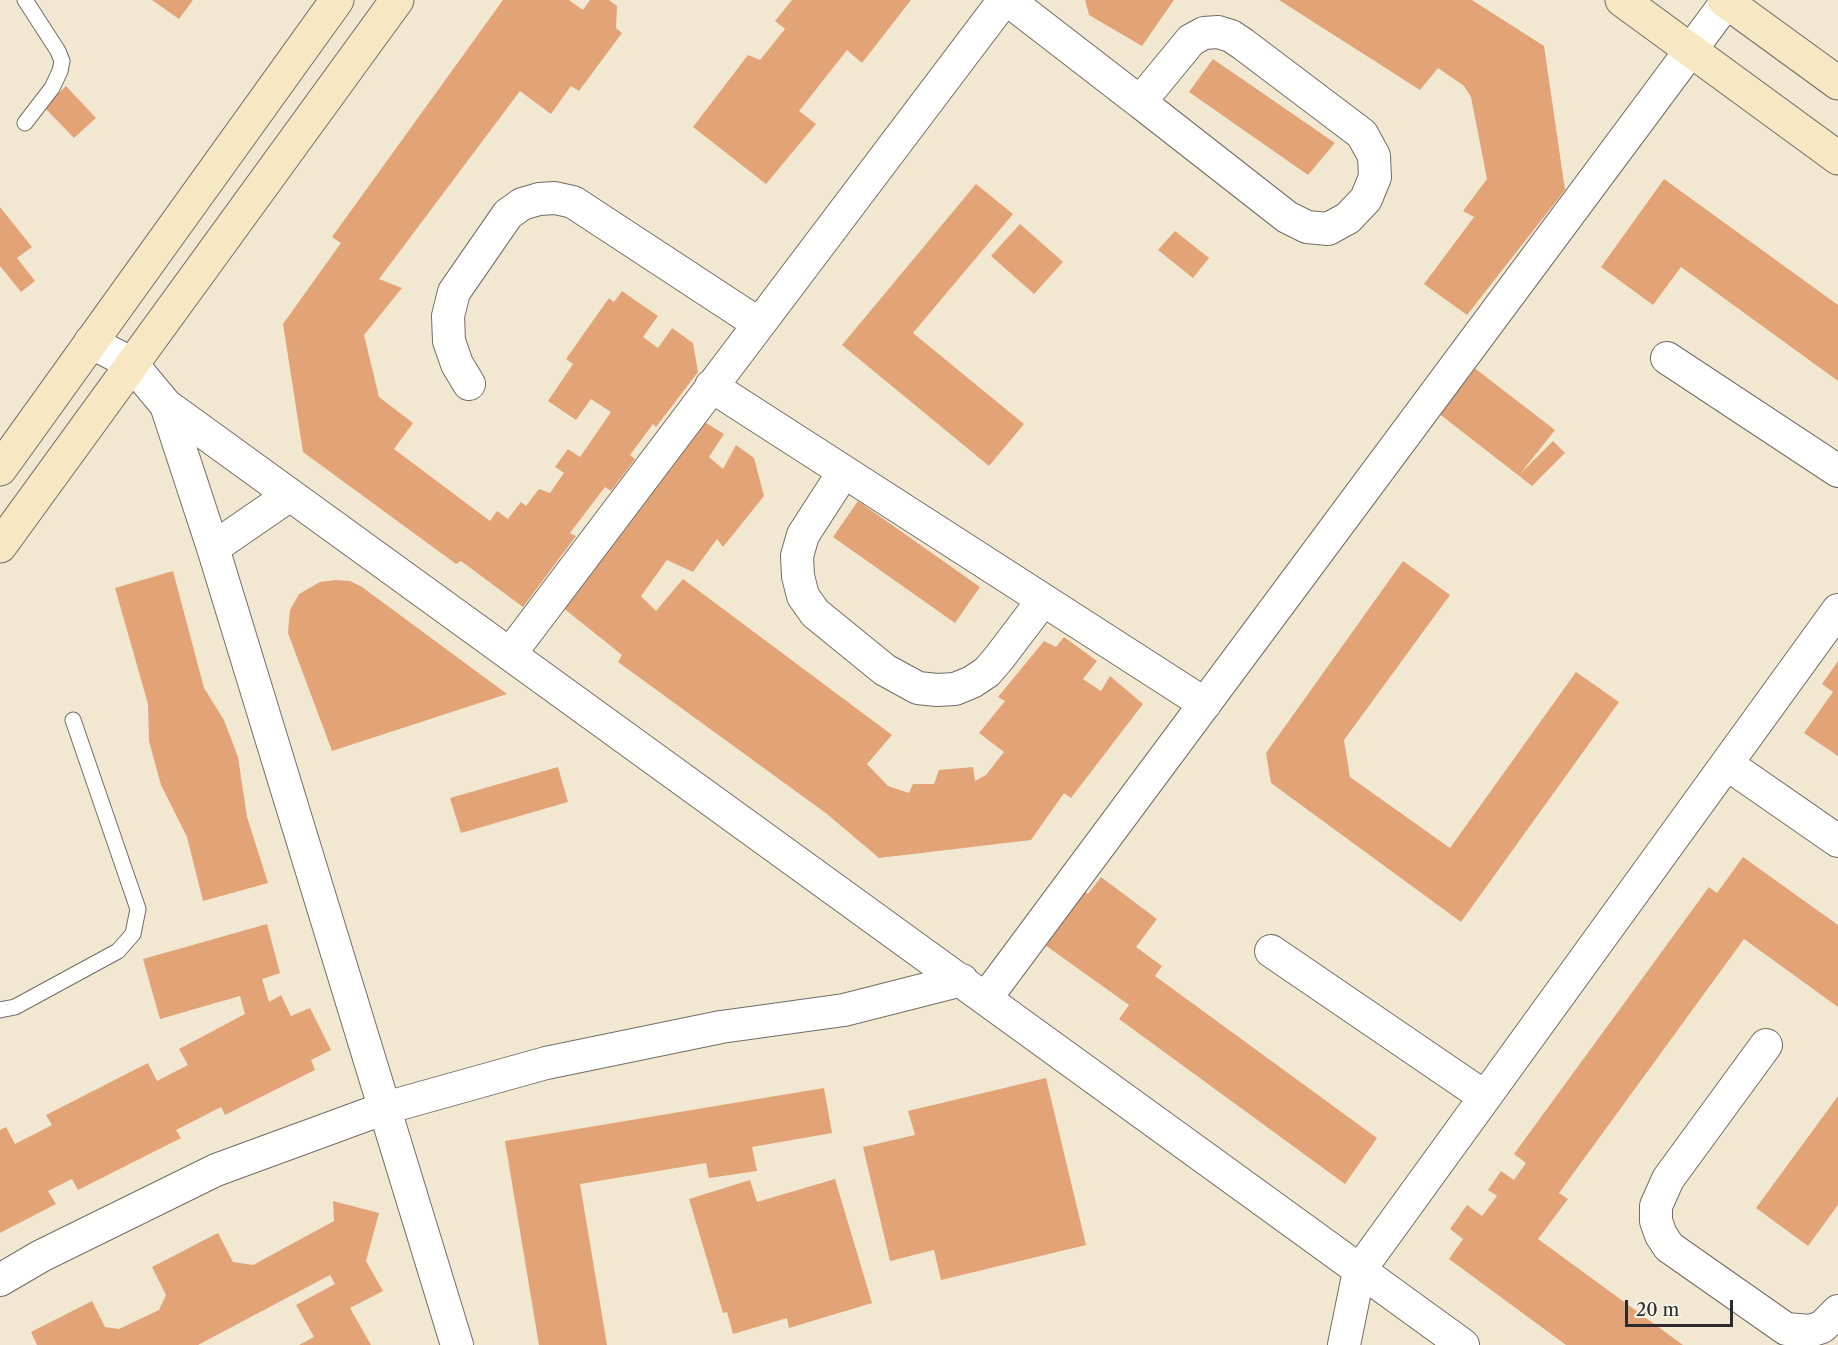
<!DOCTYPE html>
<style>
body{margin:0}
#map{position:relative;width:1838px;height:1345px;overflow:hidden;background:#f2e8d1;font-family:"Libre Caslon Text",serif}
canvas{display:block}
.scale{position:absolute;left:1625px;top:1300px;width:108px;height:27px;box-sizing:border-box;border:3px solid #2b2b2b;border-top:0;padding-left:8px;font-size:18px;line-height:21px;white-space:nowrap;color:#2b2b2b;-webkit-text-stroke:4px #f7f3e8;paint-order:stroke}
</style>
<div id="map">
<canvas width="1838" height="1345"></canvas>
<div class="scale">20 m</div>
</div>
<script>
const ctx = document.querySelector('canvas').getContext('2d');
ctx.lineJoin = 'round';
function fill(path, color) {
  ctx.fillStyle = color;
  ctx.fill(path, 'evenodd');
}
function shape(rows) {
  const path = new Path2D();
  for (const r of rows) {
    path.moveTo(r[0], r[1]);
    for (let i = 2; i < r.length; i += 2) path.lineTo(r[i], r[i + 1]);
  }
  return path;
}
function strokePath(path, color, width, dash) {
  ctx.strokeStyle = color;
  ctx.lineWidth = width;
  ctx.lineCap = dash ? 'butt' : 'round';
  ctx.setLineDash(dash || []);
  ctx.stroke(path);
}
fill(shape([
 [152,0,193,0,179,19],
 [503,0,569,0,583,10,590,0,609,0,617,6,616,28,622,33,579,91,571,86,551,114,520,91,379,279,402,288,364,335,379,397,413,423,394,449,490,521,497,511,508,519,521,502,526,506,539,489,550,493,564,473,555,467,568,449,580,457,611,412,591,399,576,420,548,401,573,364,566,359,609,298,614,302,622,291,658,316,643,337,658,348,672,328,693,343,698,372,656,427,653,424,630,455,635,459,611,491,605,487,570,533,576,536,523,607,461,561,456,564,303,452,283,324,341,243,332,237],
 [792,0,911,0,862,63,847,50,799,111,816,124,766,184,693,127,748,55,760,60,785,29,775,21],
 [1085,0,1174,0,1142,46,1089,15],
 [1279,0,1472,0,1544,46,1565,190,1467,315,1424,284,1474,217,1463,211,1487,179,1471,97,1464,86,1438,68,1420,90],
 [1213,59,1335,143,1308,175,1189,92],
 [66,86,96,118,74,138,44,107],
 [1664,179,1838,305,1838,381,1681,267,1653,305,1601,267],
 [976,184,1013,214,913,333,1024,424,989,466,842,345],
 [0,207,32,247,17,258,35,281,21,292,0,266],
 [1020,224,1063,262,1034,294,991,256],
 [1175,231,1209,258,1193,278,1158,250],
 [1468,363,1555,430,1520,474,1553,441,1565,453,1532,486,1433,409],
 [703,421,724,434,709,457,723,469,736,445,754,458,764,496,723,547,717,539,693,572,667,560,641,596,656,611,683,579,892,735,867,764,888,786,909,793,913,784,934,784,939,770,973,767,975,781,986,775,1004,752,979,733,1005,701,998,697,1044,641,1056,647,1064,637,1097,661,1083,679,1101,691,1110,676,1143,704,1071,798,1064,793,1031,840,879,858,827,814,618,662,622,655,562,607],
 [858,501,980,587,955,623,833,537],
 [1403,561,1450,595,1344,740,1350,777,1450,848,1576,672,1619,702,1461,922,1271,783,1266,753],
 [173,571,204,688,224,720,238,757,247,817,268,883,203,901,187,837,161,785,149,741,148,704,115,588],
 [336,580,350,581,362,587,507,694,332,751,288,633,290,610,299,594,320,582],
 [1838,661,1838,756,1804,733,1833,692,1822,684],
 [558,767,568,802,461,833,450,798],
 [1743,857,1838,925,1838,1007,1744,939,1559,1193,1568,1199,1538,1239,1683,1345,1566,1345,1449,1259,1463,1239,1450,1229,1467,1205,1482,1216,1497,1196,1488,1190,1501,1171,1514,1180,1526,1163,1514,1154,1709,887,1717,893],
 [1101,877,1157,919,1136,947,1162,966,1155,976,1377,1138,1345,1184,1119,1019,1129,1005,1045,945,1078,887,1088,894],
 [267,924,280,973,262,979,269,1002,281,995,291,1016,310,1008,331,1050,311,1060,315,1070,225,1115,221,1107,176,1130,181,1138,78,1190,72,1179,48,1191,56,1204,0,1233,0,1130,6,1127,15,1144,52,1125,46,1115,148,1063,157,1081,188,1065,179,1049,245,1014,240,996,160,1019,143,959],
 [1046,1078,1086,1245,941,1280,934,1250,890,1261,863,1147,915,1135,908,1111],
 [824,1088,832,1133,752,1147,757,1171,709,1178,706,1163,580,1184,607,1345,539,1345,505,1141],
 [1838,1096,1838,1205,1808,1246,1756,1208],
 [835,1179,872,1303,789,1328,787,1318,733,1334,727,1312,723,1313,689,1199,750,1180,757,1202],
 [333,1201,379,1213,366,1261,383,1291,350,1308,371,1345,299,1345,314,1337,296,1305,335,1284,330,1275,198,1345,37,1345,31,1332,92,1301,105,1327,119,1329,159,1310,166,1295,152,1267,218,1233,233,1262,253,1265,334,1221]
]), '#e2a477');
const lane = shape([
 [25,123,52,88,60,71,62,61,58,51,25,0],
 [0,1010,15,1007,118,951,133,934,138,909,73,720]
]);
const street = shape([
 [1008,0,1140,102],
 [1218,32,1231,36,1243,44,1362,134,1374,156,1375,177,1366,199,1348,218,1328,229,1307,227,1287,217,1140,102,1191,40,1204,33,1218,32],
 [90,342,131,363,166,405,1463,1345],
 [1667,358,1838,471],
 [469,384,457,364,449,341,448,316,454,292,508,214,522,204,539,199,555,198,573,202,759,324],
 [711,386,1205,704],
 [166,405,213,548,457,1345],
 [843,473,803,535,797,556,798,576,803,596,815,613,885,670,918,688,937,690,955,689,972,682,987,672,999,658,1043,600],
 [213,548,290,495],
 [510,654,1004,0],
 [1727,764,1838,841],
 [1271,951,1485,1097],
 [986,998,1728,0],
 [1766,1045,1668,1179,1656,1206,1656,1221,1661,1235,1669,1247,1786,1329,1810,1331,1822,1327,1838,1311],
 [0,1280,41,1256,216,1170,385,1108,546,1063,721,1027,844,1010,962,980],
 [1344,1345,1359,1271,1838,610]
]);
const secondary = shape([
 [1622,0,1838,158],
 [1724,0,1838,83],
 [0,469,337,0],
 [0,546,397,0]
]);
strokePath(lane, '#716d65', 17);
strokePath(street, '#716d65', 34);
strokePath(secondary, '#716d65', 35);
strokePath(lane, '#fff', 15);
strokePath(street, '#fff', 32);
strokePath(secondary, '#f7e8c3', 33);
</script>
